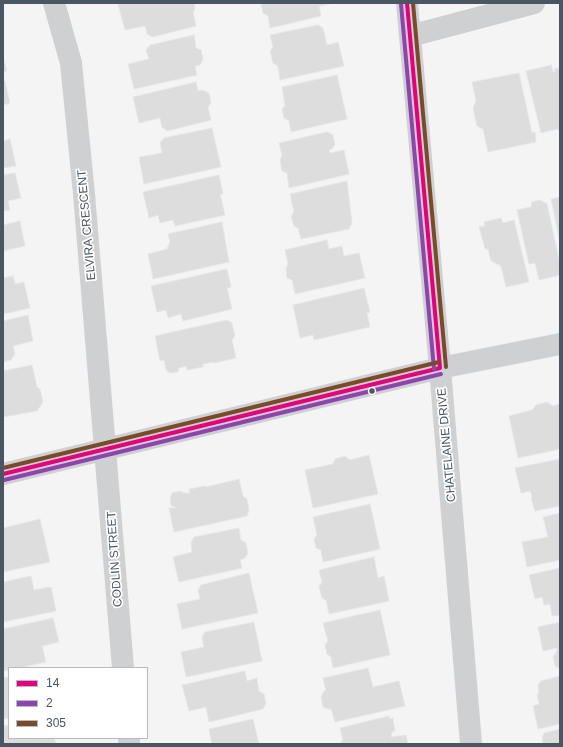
<!DOCTYPE html>
<style>
body{margin:0}
#map{position:relative;width:563px;height:747px;overflow:hidden;background:#f4f4f4;font-family:Helvetica,sans-serif}
canvas{display:block}
.frame{position:absolute;inset:0;border:4px solid #4a5661;pointer-events:none}
.legend{position:absolute;left:8px;top:667px;width:140px;height:72px;box-sizing:border-box;background:#fff;border:1px solid #b7bbc0;margin:0;padding:5px 7px;list-style:none;font-size:12px;color:#4a5661}
.legend li{display:flex;align-items:center;gap:8px;height:20px}
.legend b{width:20px;border:1px solid #b7bbc0}
</style>
<div id="map">
<canvas width="563" height="747"></canvas>
<div class="frame"></div>
<ul class="legend">
<li><b style="height:5px;background:#e5007d"></b>14</li>
<li><b style="height:5px;background:#8e44ad"></b>2</li>
<li><b style="height:5px;background:#7a4b2a"></b>305</li>
</ul>
</div>
<script>
const ctx = document.querySelector('canvas').getContext('2d');
ctx.lineJoin = 'round';
function fill(path, color) {
  ctx.fillStyle = color;
  ctx.fill(path, 'evenodd');
}
function shape(rows) {
  const path = new Path2D();
  for (const r of rows) {
    path.moveTo(r[0], r[1]);
    for (let i = 2; i < r.length; i += 2) path.lineTo(r[i], r[i + 1]);
  }
  return path;
}
function strokePath(path, color, width, dash) {
  ctx.strokeStyle = color;
  ctx.lineWidth = width;
  ctx.lineCap = dash ? 'butt' : 'round';
  ctx.setLineDash(dash || []);
  ctx.stroke(path);
}
function write(font, color, halo, rows, align = 'center') {
  ctx.font = font + ' Helvetica,sans-serif';
  ctx.lineWidth = 3.5;
  ctx.setLineDash([]);
  ctx.textBaseline = 'middle';
  ctx.strokeStyle = halo;
  ctx.fillStyle = color;
  for (const [text, x, y, turn = 0] of rows) {
    ctx.save();
    ctx.translate(x, y);
    ctx.rotate((+turn || 0) * Math.PI / 180);
    ctx.textAlign = isNaN(turn) ? turn : align;
    if (halo) ctx.strokeText(text, 0, 0);
    ctx.fillText(text, 0, 0);
    ctx.restore();
  }
}
const building = shape([
 [122,3,194,3,195,9,193,12,196,26,153,37,147,34,145,26,125,30,118,4,122,3],
 [261,3,334,3,319,6,321,16,270,28,268,16,263,13,261,3],
 [318,25,323,28,327,45,338,42,344,66,280,80,278,66,273,63,270,51,273,47,270,35,318,25],
 [194,35,196,48,201,50,203,60,200,65,195,66,197,75,134,89,128,64,149,59,146,50,150,45,194,35],
 [3,56,7,71,3,72,3,56],
 [551,65,553,72,555,71,554,69,560,68,560,131,557,129,541,133,526,71,551,65],
 [519,73,532,133,535,132,536,142,488,152,483,129,477,126,473,108,476,101,472,82,519,73],
 [337,75,347,119,291,132,289,121,284,118,282,109,285,106,282,87,337,75],
 [3,81,5,81,10,103,3,105,3,81],
 [196,82,198,91,202,90,209,93,211,103,208,107,211,120,167,131,162,127,160,118,139,123,133,97,196,82],
 [212,128,221,167,144,184,139,157,162,153,160,143,164,138,212,128],
 [327,132,333,135,335,145,332,149,329,150,330,153,344,150,349,174,289,188,287,173,282,171,280,160,282,155,279,143,327,132],
 [10,139,16,166,3,168,3,141,10,139],
 [15,173,21,198,8,201,10,210,3,211,3,175,15,173],
 [219,175,223,194,220,194,225,215,175,226,173,220,160,223,158,215,149,218,143,192,219,175],
 [347,181,352,223,349,229,301,239,298,228,294,226,291,216,294,212,290,194,347,181],
 [560,197,560,242,551,199,560,197],
 [540,200,547,204,560,264,560,275,539,280,535,263,529,264,517,210,531,207,532,202,540,200],
 [501,218,503,223,514,220,529,282,506,287,501,266,491,261,488,249,485,249,479,227,485,226,484,222,501,218],
 [20,221,25,246,3,251,3,225,20,221],
 [222,222,229,262,153,279,148,254,167,249,170,242,168,234,222,222],
 [327,240,329,249,342,246,344,256,359,253,365,278,295,294,292,280,287,278,286,268,288,264,285,250,327,240],
 [227,269,231,287,227,288,232,309,183,321,181,314,168,318,166,310,157,312,151,286,227,269],
 [13,276,15,284,24,282,30,308,3,314,3,278,13,276],
 [364,288,370,312,367,313,370,327,314,340,313,335,300,338,293,305,364,288],
 [28,315,33,341,13,346,15,354,11,360,3,362,3,321,28,315],
 [227,320,232,323,235,336,232,340,236,358,214,363,214,362,203,364,203,367,187,370,186,366,179,368,178,372,170,373,166,370,164,360,160,361,155,336,227,320],
 [32,365,37,387,40,389,43,402,37,411,3,417,3,371,32,365],
 [547,402,553,406,560,404,560,449,518,458,509,416,532,410,536,405,547,402],
 [369,455,378,494,313,508,305,470,333,464,335,459,345,456,350,460,369,455],
 [560,459,560,506,535,511,531,498,532,496,530,491,521,493,515,468,560,459],
 [239,479,243,496,247,499,249,510,247,516,174,532,169,508,176,508,171,505,170,498,172,493,180,491,184,493,190,493,189,489,205,486,206,487,239,479],
 [370,504,380,549,323,562,321,550,316,548,314,539,317,535,313,517,370,504],
 [560,513,560,560,527,567,522,542,548,537,543,517,560,513],
 [40,519,50,562,3,572,3,528,40,519],
 [239,528,241,540,246,543,248,553,245,558,240,560,242,568,179,582,173,557,192,552,191,543,194,537,239,528],
 [374,557,378,578,384,576,389,601,329,614,326,600,322,598,319,586,322,582,319,570,374,557],
 [560,568,560,615,552,616,550,604,544,605,542,597,535,599,529,575,560,568],
 [249,573,258,613,182,629,177,604,200,599,198,590,201,585,249,573],
 [31,576,34,590,51,587,56,611,3,622,3,582,31,576],
 [380,610,390,655,333,668,331,657,327,654,325,645,328,641,323,623,380,610],
 [53,618,59,642,42,646,46,662,19,668,9,668,9,670,3,671,3,629,53,618],
 [254,622,262,661,186,677,181,652,204,647,202,637,205,632,254,622],
 [560,622,560,669,555,666,553,657,557,651,557,648,543,651,538,627,560,622],
 [368,668,373,687,399,681,405,706,335,722,331,709,328,709,323,707,321,697,324,691,326,691,323,678,368,668],
 [245,671,247,681,257,678,259,691,264,694,266,703,263,709,209,722,206,707,189,711,182,685,245,671],
 [560,676,560,724,538,729,533,706,539,704,537,694,539,694,538,685,541,681,560,676],
 [9,677,9,718,3,719,3,678,9,677],
 [389,716,389,719,393,718,395,731,392,732,391,737,406,735,408,744,340,744,343,740,340,728,389,716],
 [253,719,259,744,212,744,209,729,253,719],
 [9,725,9,738,54,738,56,744,3,744,3,726,9,725],
 [560,729,560,744,543,744,542,738,544,733,560,729]
]);
fill(building, '#ddddde');
strokePath(building, '#e5e6e7', 1);
strokePath(shape([
 [54,3,71,63,84,194,123,668],
 [407,3,440,368,471,744],
 [410,36,534,3],
 [3,474,440,368,560,344],
 [129,738,129,744]
]), '#ced0d2', 22);
strokePath(shape([
 [407,3,440,368],
 [3,474,440,368]
]), '#e5007d', 4);
strokePath(shape([
 [401,4,434,369],
 [4,480,441,374]
]), '#8e44ad', 4);
strokePath(shape([
 [413,3,446,367],
 [3,468,439,362]
]), '#7a4b2a', 4);
for (const [x, y, r, color] of [
 [372,391,3.5,"#4a5661"]
]) {
  const dot = new Path2D();
  dot.arc(x, y, r, 0, 2 * Math.PI);
  ctx.fillStyle = color;
  ctx.fill(dot);
  strokePath(dot, '#fff', 1.5);
}
write('12px', '#4a5661', '#fff', [
 ["ELVIRA CRESCENT",87,225,-95],
 ["CHATELAINE DRIVE",447,445,-95],
 ["CODLIN STREET",115,559,-94]
]);
</script>
